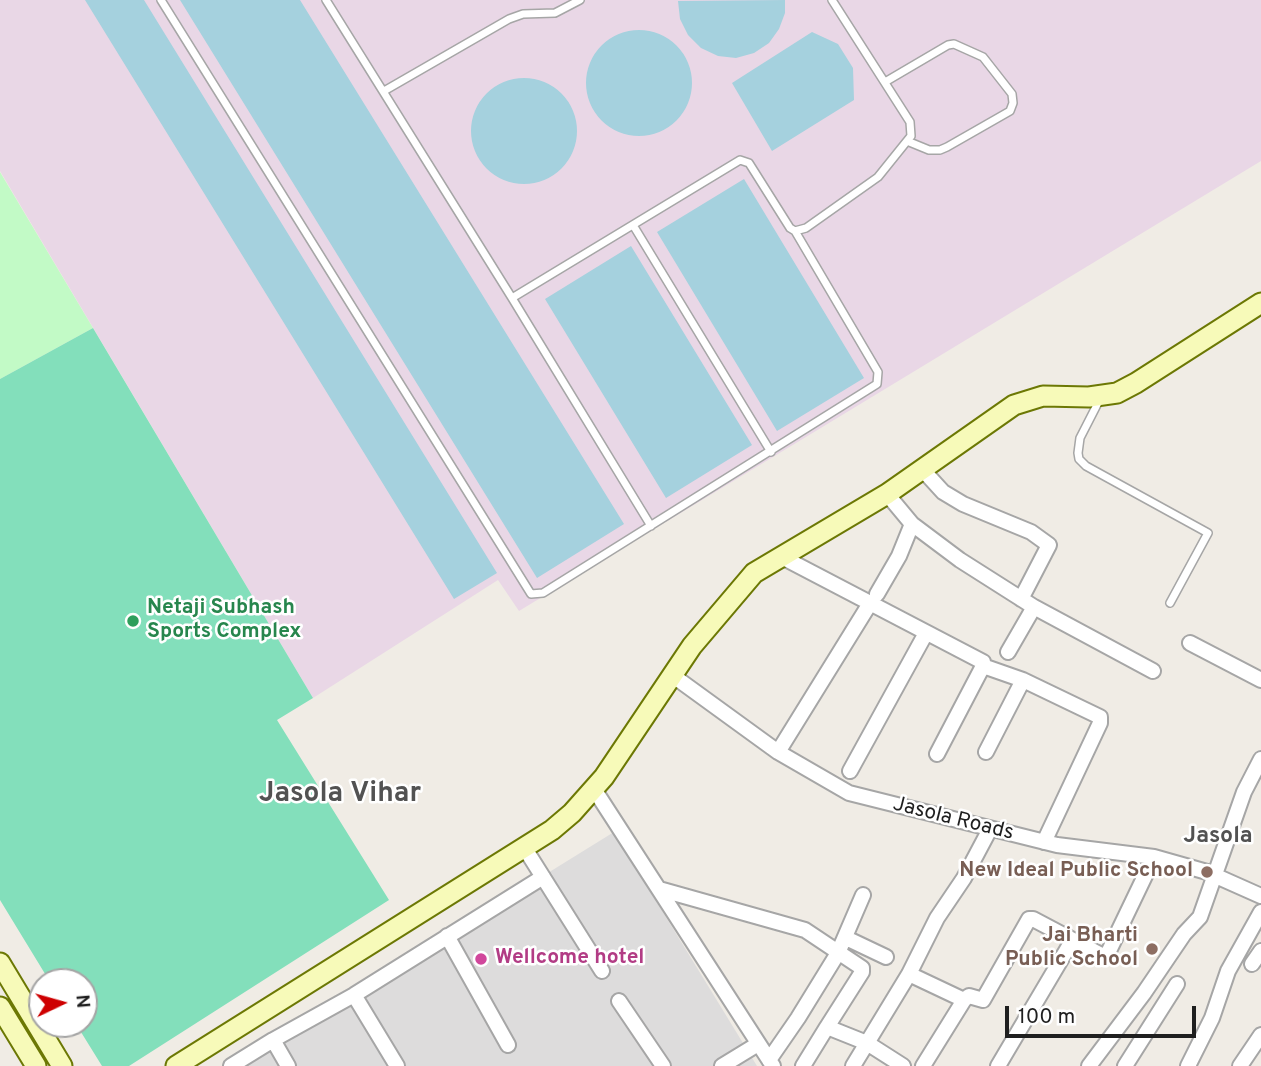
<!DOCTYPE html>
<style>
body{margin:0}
#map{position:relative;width:1261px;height:1066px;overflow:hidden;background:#f0ece5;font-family:Overpass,sans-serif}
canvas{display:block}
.north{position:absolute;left:28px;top:968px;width:70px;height:70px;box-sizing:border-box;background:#fff;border:2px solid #a5a5a5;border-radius:50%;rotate:85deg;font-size:19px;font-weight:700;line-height:28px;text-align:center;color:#1f1f1f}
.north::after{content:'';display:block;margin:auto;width:24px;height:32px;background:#ce0001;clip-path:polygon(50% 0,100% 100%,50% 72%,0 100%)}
.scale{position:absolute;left:1005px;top:1006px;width:191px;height:32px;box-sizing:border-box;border:4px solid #1f1f1f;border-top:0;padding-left:9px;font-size:21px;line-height:24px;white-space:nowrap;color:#1f1f1f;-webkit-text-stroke:5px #fff;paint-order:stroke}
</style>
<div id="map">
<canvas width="1261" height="1066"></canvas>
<div class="north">N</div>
<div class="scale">100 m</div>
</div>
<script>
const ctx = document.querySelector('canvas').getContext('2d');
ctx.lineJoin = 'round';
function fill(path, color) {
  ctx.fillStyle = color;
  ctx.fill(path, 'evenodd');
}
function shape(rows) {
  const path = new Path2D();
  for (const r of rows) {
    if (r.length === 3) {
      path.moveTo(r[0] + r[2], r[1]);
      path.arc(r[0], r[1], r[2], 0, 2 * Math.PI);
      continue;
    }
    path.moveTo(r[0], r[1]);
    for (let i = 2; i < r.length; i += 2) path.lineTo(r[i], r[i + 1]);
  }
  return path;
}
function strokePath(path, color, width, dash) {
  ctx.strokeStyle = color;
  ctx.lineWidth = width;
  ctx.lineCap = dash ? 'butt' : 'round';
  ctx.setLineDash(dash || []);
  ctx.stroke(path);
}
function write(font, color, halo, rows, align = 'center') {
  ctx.font = font + ' Overpass,sans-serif';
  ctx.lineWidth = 5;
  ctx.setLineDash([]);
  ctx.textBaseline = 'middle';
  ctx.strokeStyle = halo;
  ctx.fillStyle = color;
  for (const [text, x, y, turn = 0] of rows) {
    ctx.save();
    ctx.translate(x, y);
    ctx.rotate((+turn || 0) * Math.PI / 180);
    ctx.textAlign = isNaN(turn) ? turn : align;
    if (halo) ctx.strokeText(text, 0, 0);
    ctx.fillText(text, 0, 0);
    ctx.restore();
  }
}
fill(shape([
 [614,832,757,1066,236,1066]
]), '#dddcdc');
fill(shape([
 [0,0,1261,0,1261,161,519,611,498,580,313,698,0,171]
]), '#e9d7e6');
fill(shape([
 [0,172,93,328,0,379]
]), '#c2fac6');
fill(shape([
 [93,328,313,698,277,720,389,900,129,1066,102,1066,76,1024,84,1024,84,982,50,982,0,900,0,379]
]), '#83dfbb');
fill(shape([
 [85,0,144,0,497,573,454,599],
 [180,0,300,0,624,524,537,578],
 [785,0,785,13,779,29,769,43,754,53,736,58,718,56,701,48,688,35,680,19,678,1],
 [639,83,53],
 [812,32,838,44,853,68,854,100,772,151,732,83],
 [524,131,53],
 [744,179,864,378,777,431,657,232],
 [631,246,752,445,666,498,545,299]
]), '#a5d1de');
const lane = shape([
 [161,0,531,594,543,593,877,384,878,372,795,231],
 [326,0,512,298,651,526],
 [885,82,948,45,954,44,983,57,1012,94,1013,103,1010,111,947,147,940,150,929,150,907,141],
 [384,91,509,19,523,14,555,13,580,0],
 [633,225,771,452],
 [512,298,740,160,749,163,790,228,795,231,806,228,878,177,911,136,910,122,832,0],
 [1101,397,1080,438,1078,453,1079,459,1086,466,1208,533,1170,603]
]);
const street = shape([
 [922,469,943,492,963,504,1031,532,1049,545,1021,599],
 [887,494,912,524,960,560,1034,607,1153,671],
 [780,556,983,662,983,666,937,754],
 [877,594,899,556,912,524],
 [1190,643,1261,680],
 [1008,652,1034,607],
 [983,666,1023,680,1100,717,1100,723,1044,842],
 [672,675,778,752,849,793,1057,845,1154,857,1207,872,1261,896],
 [778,752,869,605],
 [986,752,1023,680],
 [850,771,926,633],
 [594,789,773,1066],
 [524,847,602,971],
 [659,889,805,930,862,968,862,972,827,1027,867,1043,909,974,937,918,964,878,990,829],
 [447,936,508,1045],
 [846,938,886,957],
 [1252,964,1261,951],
 [909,974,964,1000],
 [354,995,397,1066],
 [619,1001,663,1066],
 [273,1040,288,1066],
 [769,1060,798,1018,838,953,863,895],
 [231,1066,273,1040,354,995,543,877],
 [722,1066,758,1044],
 [803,1066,827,1027],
 [853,1066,867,1043,903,1066],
 [923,1066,964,1000,969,996,983,1000,1029,919,1033,919,1103,956,1107,955,1154,857],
 [998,1066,1072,941],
 [1089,1066,1144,993,1184,934,1200,917,1244,792,1261,759],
 [1125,1066,1177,984],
 [1188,1066,1212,1018,1228,971,1261,912],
 [1240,1066,1261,1035]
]);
const secondary = shape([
 [0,963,62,1066],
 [0,1007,36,1066],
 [176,1066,552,830,572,813,604,777,692,646,754,573,887,494,1014,405,1043,396,1089,397,1117,393,1136,383,1261,303]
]);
strokePath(lane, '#a6a6a6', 10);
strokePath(street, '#a6a6a6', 18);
strokePath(secondary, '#6c7804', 23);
strokePath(lane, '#fff', 7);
strokePath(street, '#fff', 14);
strokePath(secondary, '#f7fab9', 19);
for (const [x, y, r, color] of [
 [133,621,7,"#2e9e5b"],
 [1207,872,7,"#8d6e63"],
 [1152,949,7,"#8d6e63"],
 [481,959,7,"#d1479c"]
]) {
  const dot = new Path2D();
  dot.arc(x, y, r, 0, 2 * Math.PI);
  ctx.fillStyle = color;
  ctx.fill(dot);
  strokePath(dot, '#fff', 2.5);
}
write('bold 21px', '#27864d', '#fff', [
 ["Netaji Subhash",147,609],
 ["Sports Complex",147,633]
], 'left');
write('21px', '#1f1f1f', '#fff', [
 ["Jasola Roads",953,820,14]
]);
write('bold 21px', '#785e54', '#fff', [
 ["New Ideal Public School",1193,872],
 ["Jai Bharti",1138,937],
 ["Public School",1138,961]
], 'right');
write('bold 21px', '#b23c85', '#fff', [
 ["Wellcome hotel",495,959]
], 'left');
write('bold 23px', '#525252', '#fff', [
 ["Jasola",1218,837]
]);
write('bold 28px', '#525252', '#fff', [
 ["Jasola Vihar",340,795]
]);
</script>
